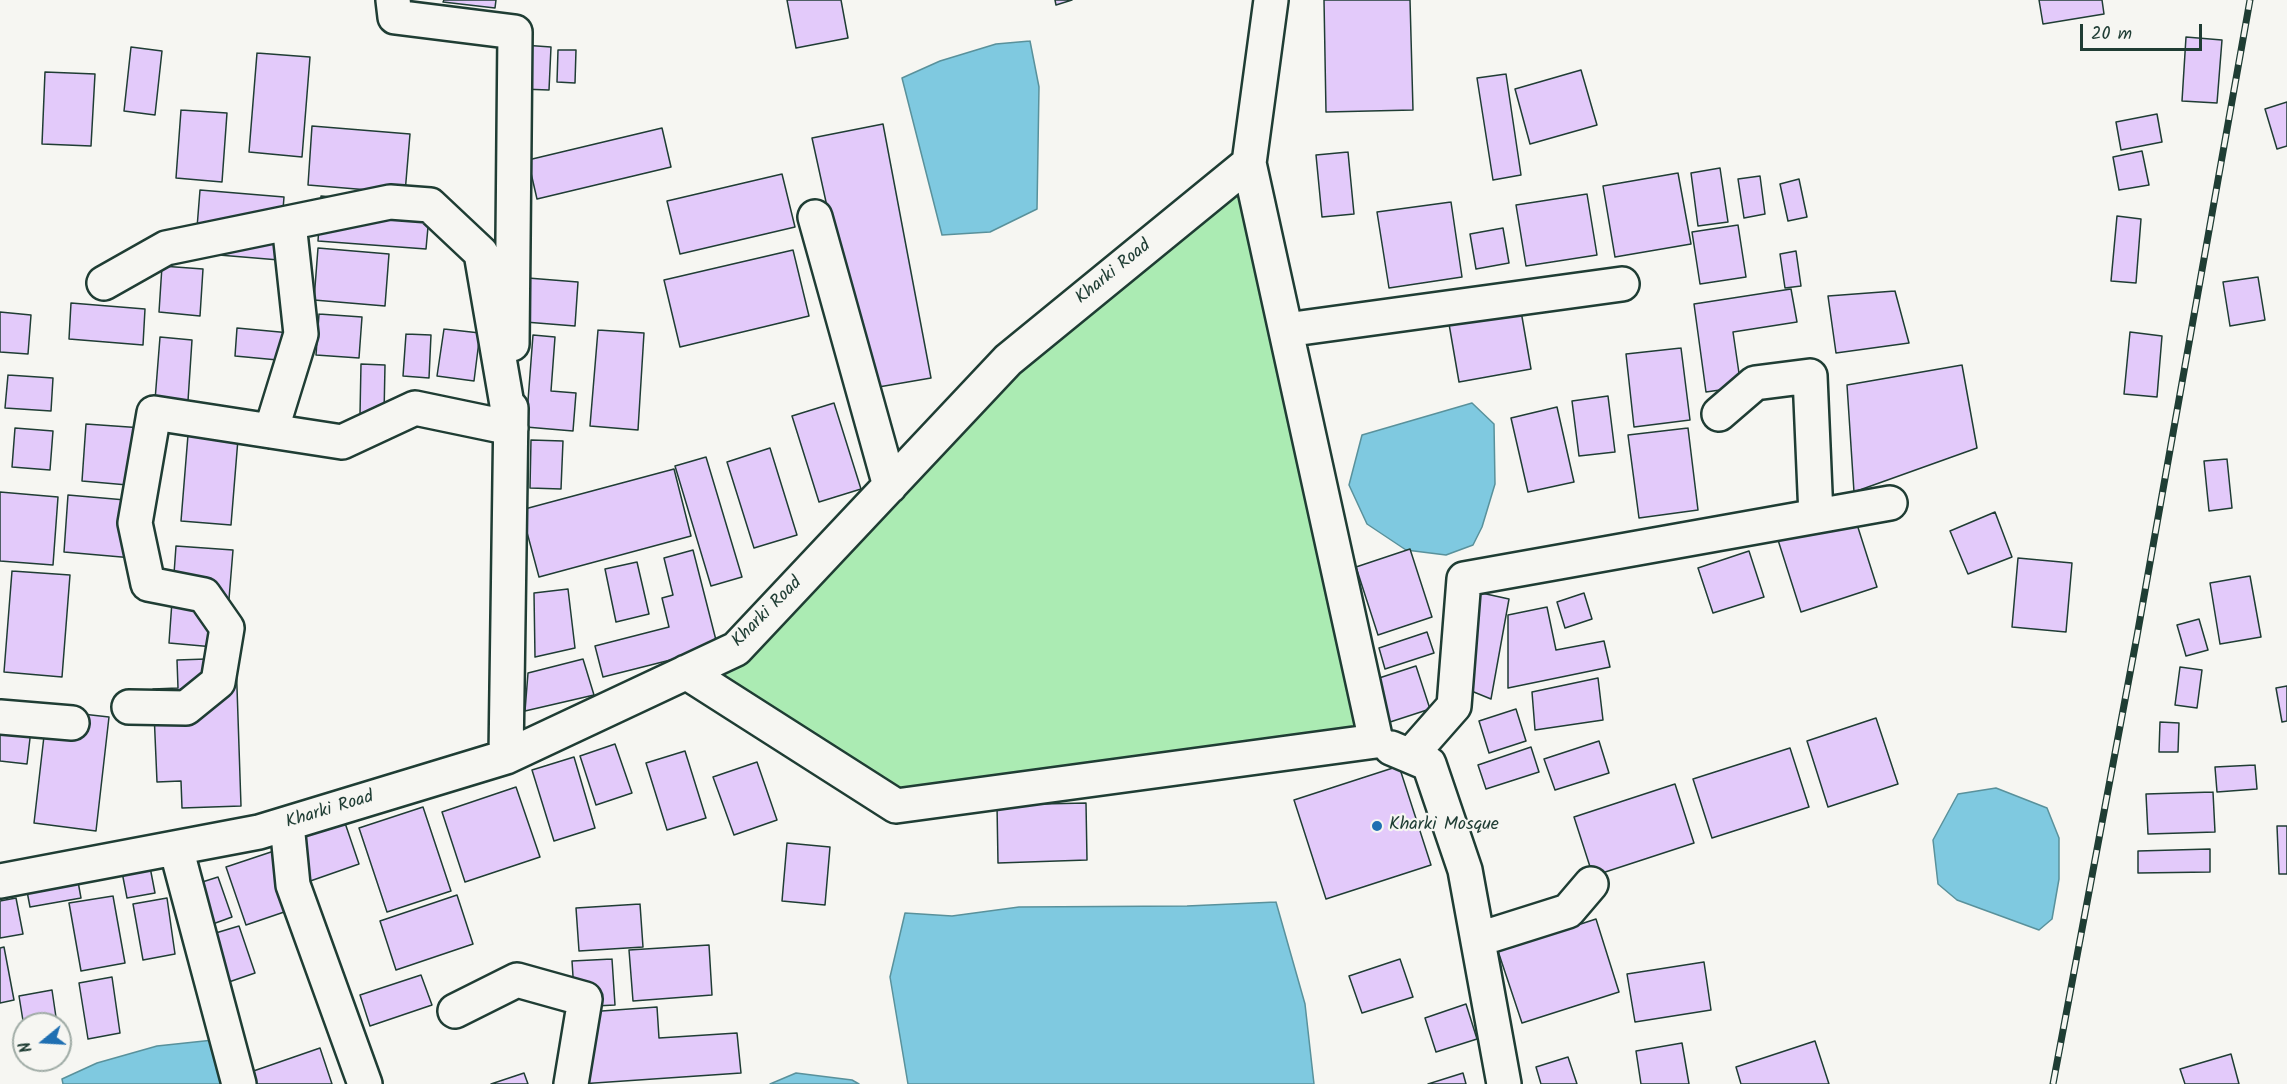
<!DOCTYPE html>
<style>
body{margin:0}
#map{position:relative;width:2287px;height:1084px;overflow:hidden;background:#f6f6f2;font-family:Kalam,sans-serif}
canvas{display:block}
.north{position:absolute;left:12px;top:1012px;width:60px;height:60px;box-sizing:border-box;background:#f6f6f2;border:2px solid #a0aca6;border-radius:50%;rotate:252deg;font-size:16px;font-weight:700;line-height:24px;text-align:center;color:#1f3d34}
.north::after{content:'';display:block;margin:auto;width:21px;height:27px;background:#1f6fb2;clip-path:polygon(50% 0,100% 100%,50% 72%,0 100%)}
.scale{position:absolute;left:2080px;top:24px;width:122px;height:27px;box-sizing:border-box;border:3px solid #1f3d34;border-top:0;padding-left:8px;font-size:18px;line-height:21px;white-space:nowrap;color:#1f3d34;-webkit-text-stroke:4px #f6f6f2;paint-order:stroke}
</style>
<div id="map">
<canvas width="2287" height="1084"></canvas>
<div class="north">N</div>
<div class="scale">20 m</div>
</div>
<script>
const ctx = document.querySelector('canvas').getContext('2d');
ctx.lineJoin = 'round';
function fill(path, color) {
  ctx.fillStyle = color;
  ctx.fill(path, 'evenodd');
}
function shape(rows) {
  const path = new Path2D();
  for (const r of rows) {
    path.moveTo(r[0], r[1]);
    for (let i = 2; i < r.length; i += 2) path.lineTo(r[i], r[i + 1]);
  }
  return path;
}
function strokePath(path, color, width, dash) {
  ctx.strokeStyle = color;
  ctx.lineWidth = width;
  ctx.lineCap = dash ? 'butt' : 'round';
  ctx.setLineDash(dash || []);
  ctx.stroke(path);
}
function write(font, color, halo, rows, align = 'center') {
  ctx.font = font + ' Kalam,sans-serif';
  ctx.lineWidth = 4.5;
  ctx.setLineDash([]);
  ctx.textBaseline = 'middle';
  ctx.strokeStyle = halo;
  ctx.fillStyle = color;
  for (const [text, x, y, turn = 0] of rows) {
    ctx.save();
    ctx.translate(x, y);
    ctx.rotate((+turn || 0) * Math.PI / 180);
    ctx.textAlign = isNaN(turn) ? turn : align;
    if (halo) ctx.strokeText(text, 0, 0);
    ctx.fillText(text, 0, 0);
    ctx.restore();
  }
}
fill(shape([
 [1246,172,1370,737,896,798,695,673,1010,365]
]), '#abebb3');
const water = shape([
 [1030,41,1039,87,1037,209,990,232,942,235,902,78,940,61,996,44,1030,41],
 [1472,403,1494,424,1495,484,1482,527,1473,545,1446,555,1406,550,1367,524,1349,485,1362,435,1472,403],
 [1996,788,2047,808,2059,838,2059,879,2052,919,2039,930,1957,900,1938,884,1933,840,1958,794,1996,788],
 [1276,902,1305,1004,1314,1084,908,1084,890,977,905,913,952,916,1019,907,1187,906,1276,902],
 [223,1039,234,1084,63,1084,62,1079,97,1063,157,1046,223,1039],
 [796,1073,852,1080,859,1084,770,1084,796,1073]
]);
fill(water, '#7fc9e0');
strokePath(water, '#59919b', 1.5);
const building = shape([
 [444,0,496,0,495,8,443,2,444,0],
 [787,0,841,0,848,38,796,48,787,0],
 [1055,0,1072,0,1056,5,1055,0],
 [1324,0,1410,0,1413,110,1326,112,1324,0],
 [2039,0,2102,0,2104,14,2043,24,2039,0],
 [2186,37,2222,40,2217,103,2182,101,2186,37],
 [523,45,551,47,549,90,521,89,523,45],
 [131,47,162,51,155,115,124,111,131,47],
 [558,50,576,50,575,83,557,82,558,50],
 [257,53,310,57,302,157,249,152,257,53],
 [1581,70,1597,125,1530,144,1515,89,1581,70],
 [45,72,95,74,91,146,42,144,45,72],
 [1506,74,1521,175,1493,180,1477,78,1506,74],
 [2287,102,2287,146,2277,149,2265,109,2287,102],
 [181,110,227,113,222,182,176,178,181,110],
 [2157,114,2162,142,2121,150,2116,122,2157,114],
 [883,124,931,378,867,389,812,138,883,124],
 [312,126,410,134,405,193,308,185,312,126],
 [662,128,671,167,537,199,528,160,662,128],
 [2142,151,2149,185,2119,190,2113,157,2142,151],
 [1348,152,1354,214,1322,217,1316,155,1348,152],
 [1720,168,1728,222,1698,226,1691,173,1720,168],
 [1678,173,1691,244,1615,257,1603,186,1678,173],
 [782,174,795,227,680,254,667,201,782,174],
 [1760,176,1765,214,1744,218,1738,179,1760,176],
 [1799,179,1807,217,1788,221,1780,184,1799,179],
 [200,190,284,197,279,260,195,253,200,190],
 [1587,194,1597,255,1526,266,1516,205,1587,194],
 [321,196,430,205,426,249,318,241,321,196],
 [1451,202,1462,277,1389,288,1377,212,1451,202],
 [2117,216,2141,219,2136,283,2111,281,2117,216],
 [1738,225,1746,277,1700,284,1692,232,1738,225],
 [1503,228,1509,263,1476,269,1470,234,1503,228],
 [318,248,389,254,385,306,314,300,318,248],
 [793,250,809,316,680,347,664,280,793,250],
 [1796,251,1801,286,1785,288,1780,254,1796,251],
 [162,266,203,269,200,316,159,312,162,266],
 [2258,277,2265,320,2230,326,2223,282,2258,277],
 [528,278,578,282,575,326,525,322,528,278],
 [1791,289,1797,322,1733,332,1741,387,1706,392,1694,304,1791,289],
 [1895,291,1909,343,1836,353,1828,296,1895,291],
 [71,303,145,309,143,345,69,339,71,303],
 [1521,311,1531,369,1459,382,1449,324,1521,311],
 [0,312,31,315,28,354,0,352,0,312],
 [319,314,362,317,359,358,316,355,319,314],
 [237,328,301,334,299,362,235,356,237,328],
 [444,329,480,333,474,381,437,376,444,329],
 [598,330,644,333,638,430,590,426,598,330],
 [2130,332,2162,336,2157,397,2124,394,2130,332],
 [406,334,431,335,429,378,403,376,406,334],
 [533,335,555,337,551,391,576,393,573,431,526,427,533,335],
 [160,337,192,340,187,416,154,413,160,337],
 [1681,348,1690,420,1634,427,1626,354,1681,348],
 [361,364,385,365,384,415,360,414,361,364],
 [1962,365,1977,448,1854,492,1847,385,1962,365],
 [8,375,53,378,51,411,5,408,8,375],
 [1608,396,1615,452,1579,456,1572,401,1608,396],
 [834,403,861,489,819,502,792,416,834,403],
 [1557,407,1574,482,1528,492,1511,418,1557,407],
 [86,424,143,428,139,486,82,481,86,424],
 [15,428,53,431,50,470,12,467,15,428],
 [1688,428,1698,510,1639,518,1628,435,1688,428],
 [188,435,238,439,231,525,181,521,188,435],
 [531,440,563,441,561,489,530,488,531,440],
 [770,448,797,535,754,548,727,462,770,448],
 [706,457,742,577,711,586,675,466,706,457],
 [2227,459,2232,508,2209,511,2204,461,2227,459],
 [674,469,691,536,539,577,521,510,674,469],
 [0,492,58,497,53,565,0,561,0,492],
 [68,495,137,501,133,558,64,552,68,495],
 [1995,512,2012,557,1968,574,1950,531,1995,512],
 [1854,515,1877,587,1801,612,1778,540,1854,515],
 [176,546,233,550,225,648,169,643,176,546],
 [1410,549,1432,617,1378,635,1356,567,1410,549],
 [693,550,718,648,603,677,595,646,669,627,662,598,673,595,664,558,693,550],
 [1749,551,1764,597,1713,613,1698,568,1749,551],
 [2018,558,2072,563,2066,632,2012,627,2018,558],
 [637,562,649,614,616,622,605,569,637,562],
 [12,571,70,575,62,677,4,672,12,571],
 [2250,576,2261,637,2220,644,2210,583,2250,576],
 [568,589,575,648,535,657,534,593,568,589],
 [1477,592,1509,599,1491,699,1464,688,1477,592],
 [1584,593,1592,619,1565,628,1557,602,1584,593],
 [1547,607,1556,650,1604,641,1610,667,1508,688,1508,615,1547,607],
 [2199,619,2208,650,2186,656,2177,625,2199,619],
 [1427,632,1434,653,1385,669,1379,648,1427,632],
 [236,658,241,806,182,808,181,781,157,782,153,689,178,688,177,660,236,658],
 [583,659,594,695,525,711,528,673,583,659],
 [1416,666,1430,709,1387,723,1373,680,1416,666],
 [2180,667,2202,670,2197,708,2175,705,2180,667],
 [1598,678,1603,720,1535,730,1532,692,1598,678],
 [2287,686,2287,721,2282,722,2276,688,2287,686],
 [0,700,34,704,27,764,0,761,0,700],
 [1516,709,1526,741,1489,753,1479,721,1516,709],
 [47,710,109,717,96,831,34,823,47,710],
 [1876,718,1898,784,1828,807,1807,741,1876,718],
 [2160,722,2179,723,2178,752,2159,752,2160,722],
 [1599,741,1609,773,1555,790,1544,759,1599,741],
 [615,744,632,793,596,805,580,756,615,744],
 [1531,747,1539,772,1486,789,1478,765,1531,747],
 [1790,748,1809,807,1712,838,1693,779,1790,748],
 [685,751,706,818,667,830,646,763,685,751],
 [574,757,595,828,554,841,532,770,574,757],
 [757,762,777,820,734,835,713,777,757,762],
 [2255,765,2257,789,2217,792,2215,767,2255,765],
 [1399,766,1431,865,1326,899,1294,800,1399,766],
 [1675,784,1694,843,1593,876,1574,817,1675,784],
 [516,787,540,857,465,882,442,812,516,787],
 [2213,792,2215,832,2148,834,2146,794,2213,792],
 [1086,803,1087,860,998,863,997,805,1086,803],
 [423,807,451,891,387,912,359,828,423,807],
 [344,820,359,864,296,886,281,842,344,820],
 [2277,826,2287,826,2287,874,2279,874,2277,826],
 [787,843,830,847,825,905,782,901,787,843],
 [2210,849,2210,872,2138,873,2138,851,2210,849],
 [274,851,293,909,246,925,226,867,274,851],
 [150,867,155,893,127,898,122,872,150,867],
 [77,876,81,898,30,907,26,886,77,876],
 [218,877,232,917,210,925,196,884,218,877],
 [457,895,473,944,396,970,380,921,457,895],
 [113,896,125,963,81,971,69,903,113,896],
 [16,898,23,934,0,938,0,901,16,898],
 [167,898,175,954,143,960,133,904,167,898],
 [640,904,643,947,579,951,576,908,640,904],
 [1596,919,1619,992,1522,1023,1498,951,1596,919],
 [239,926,255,973,226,983,209,935,239,926],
 [709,945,712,995,633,1001,629,950,709,945],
 [4,947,14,1000,0,1003,0,948,4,947],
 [612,959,615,1005,575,1007,572,961,612,959],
 [1400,959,1413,997,1362,1013,1349,976,1400,959],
 [1704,962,1711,1010,1635,1022,1627,974,1704,962],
 [421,975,432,1005,370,1026,360,995,421,975],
 [112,977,120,1033,88,1039,79,983,112,977],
 [52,990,57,1024,24,1024,24,1027,19,996,52,990],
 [1466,1004,1477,1039,1436,1052,1425,1018,1466,1004],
 [657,1007,659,1038,737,1033,741,1073,580,1084,574,1013,657,1007],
 [1815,1041,1829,1084,1741,1084,1736,1067,1815,1041],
 [1682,1043,1689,1084,1641,1084,1636,1051,1682,1043],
 [320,1048,332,1084,242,1084,239,1076,320,1048],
 [2231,1054,2239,1084,2185,1084,2180,1069,2231,1054],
 [1568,1057,1577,1084,1541,1084,1536,1067,1568,1057],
 [524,1073,528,1084,491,1084,524,1073],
 [1463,1073,1466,1084,1428,1084,1463,1073]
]);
fill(building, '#e3cafa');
strokePath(building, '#1f3d34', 1.5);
const street = shape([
 [393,0,395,17,515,32,512,344],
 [815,217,890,486],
 [104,283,166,248,390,202,430,205,481,253,511,428,415,408,342,442,154,413,135,523,148,584,204,595,227,628,218,682,186,708,129,707],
 [1286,330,1622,284],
 [1719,414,1755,383,1810,376,1816,516],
 [271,431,301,334,289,223],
 [686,672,896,806,1376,741,1249,163],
 [0,717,72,723],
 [1391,748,1429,764,1465,870,1504,1084],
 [1410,756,1454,706,1464,579,1890,503],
 [506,757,511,408],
 [287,824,293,885,365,1084],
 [176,848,239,1084],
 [0,881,259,832,506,757,736,649,1008,360,1249,163,1271,0],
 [1492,935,1568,911,1591,884],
 [455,1011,517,980,585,999,571,1084]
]);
strokePath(street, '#1f3d34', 38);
strokePath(street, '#f6f6f2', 33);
const rail = shape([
 [2053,1084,2137,636,2250,0]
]);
strokePath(rail, '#1f3d34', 7);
strokePath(rail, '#f6f6f2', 4.5, [14]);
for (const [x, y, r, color] of [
 [1377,826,6,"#1f6fb2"]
]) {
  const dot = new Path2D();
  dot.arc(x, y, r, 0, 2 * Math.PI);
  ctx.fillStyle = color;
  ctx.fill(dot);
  strokePath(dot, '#f6f6f2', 2);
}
write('18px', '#1f3d34', '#f6f6f2', [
 ["Kharki Road",1114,273,-39],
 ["Kharki Road",768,613,-45],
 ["Kharki Road",330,811,-17]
]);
write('18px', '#1f3d34', '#f6f6f2', [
 ["Kharki Mosque",1389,826]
], 'left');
</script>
